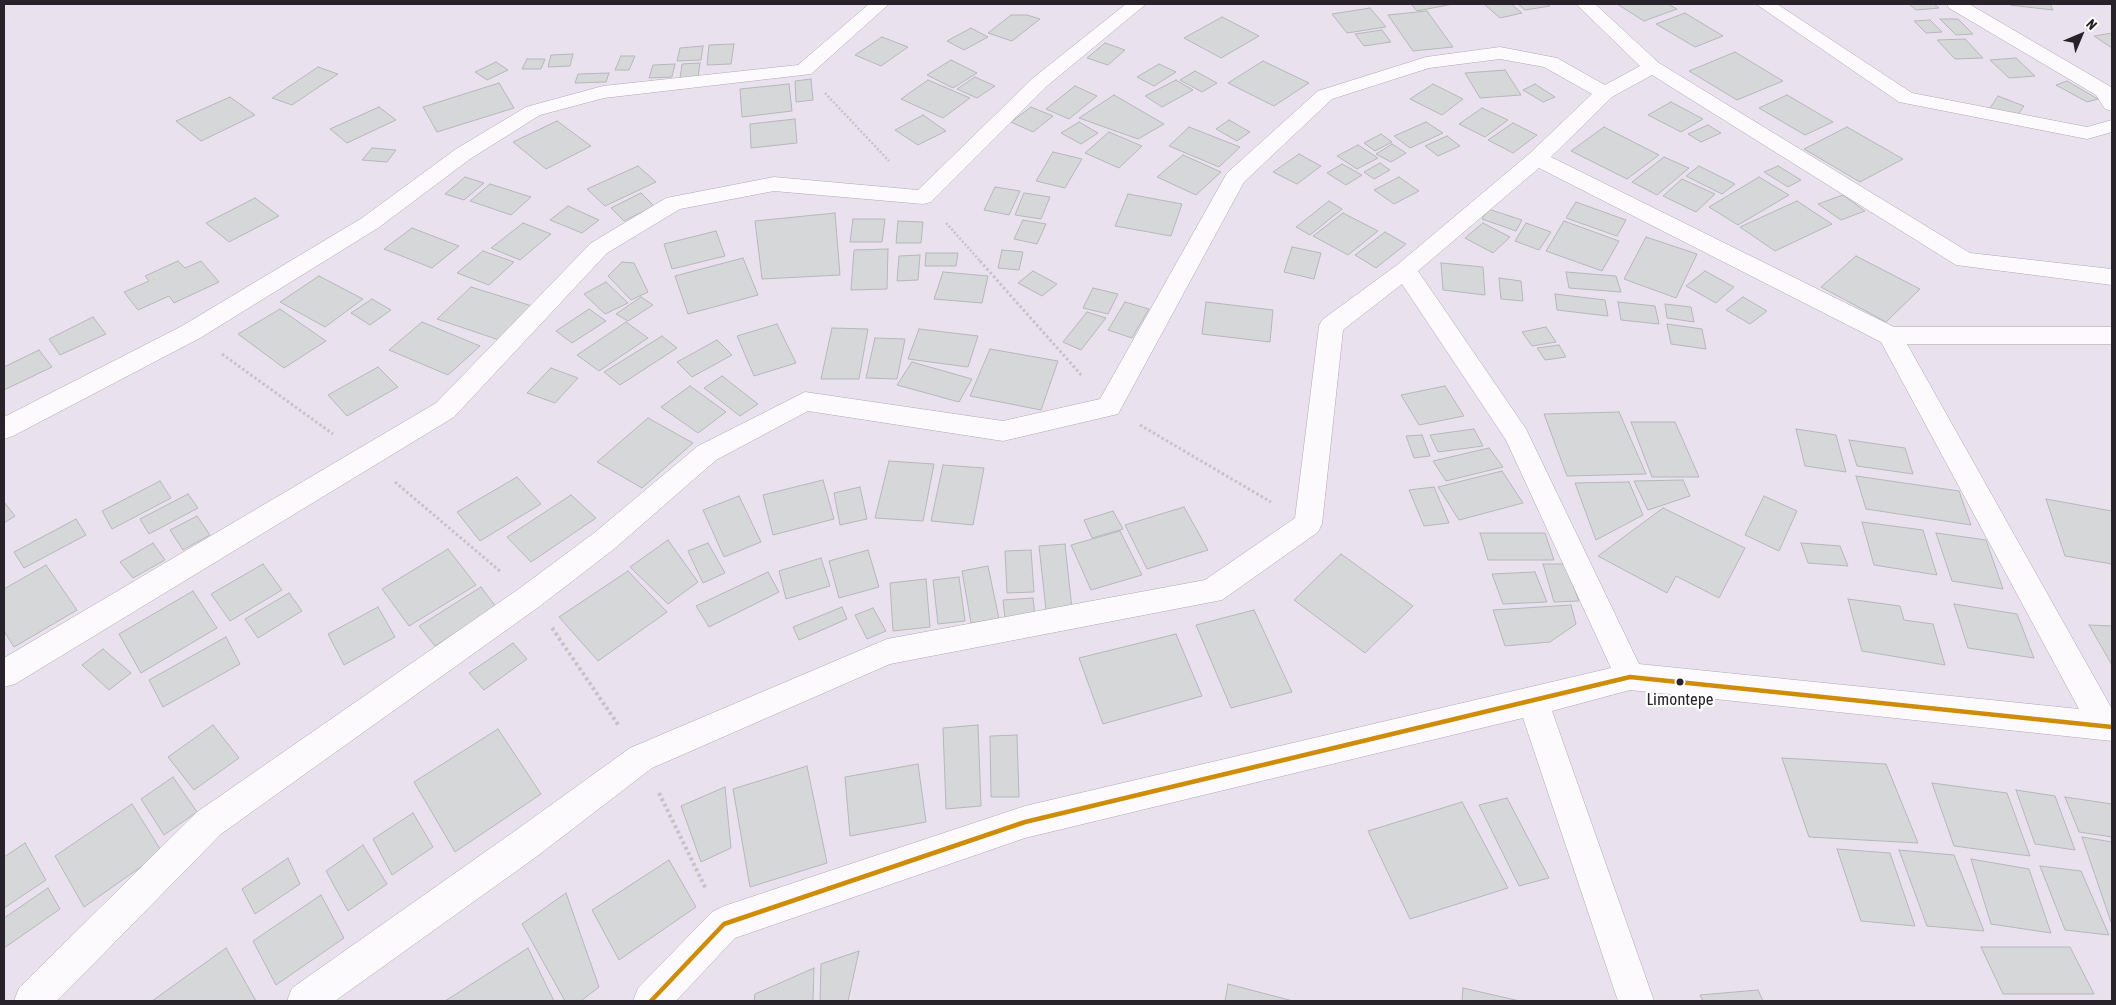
<!DOCTYPE html>
<style>
body{margin:0}
#map{position:relative;width:2116px;height:1005px;overflow:hidden;background:#eae1ee;font-family:"Asap Condensed",sans-serif}
canvas{display:block}
.frame{position:absolute;inset:0;border:5px solid #28222b;pointer-events:none}
.north{position:absolute;left:2056px;top:10px;width:50px;height:50px;-webkit-text-stroke:4px #fff;paint-order:stroke;rotate:45deg;font-size:14px;font-weight:700;line-height:20px;text-align:center;color:#28222b}
.north::after{content:'';display:block;margin:auto;width:18px;height:22px;background:#28222b;clip-path:polygon(50% 0,100% 100%,50% 72%,0 100%)}
</style>
<div id="map">
<canvas width="2116" height="1005"></canvas>
<div class="frame"></div>
<div class="north">N</div>
</div>
<script>
const ctx = document.querySelector('canvas').getContext('2d');
ctx.lineJoin = 'round';
function fill(path, color) {
  ctx.fillStyle = color;
  ctx.fill(path, 'evenodd');
}
function shape(rows) {
  const path = new Path2D();
  for (const r of rows) {
    path.moveTo(r[0], r[1]);
    for (let i = 2; i < r.length; i += 2) path.lineTo(r[i], r[i + 1]);
  }
  return path;
}
function strokePath(path, color, width, dash) {
  ctx.strokeStyle = color;
  ctx.lineWidth = width;
  ctx.lineCap = dash ? 'butt' : 'round';
  ctx.setLineDash(dash || []);
  ctx.stroke(path);
}
function write(font, color, halo, rows, align = 'center') {
  ctx.font = font + ' "Asap Condensed",sans-serif';
  ctx.lineWidth = 4.5;
  ctx.setLineDash([]);
  ctx.textBaseline = 'middle';
  ctx.strokeStyle = halo;
  ctx.fillStyle = color;
  for (const [text, x, y, turn = 0] of rows) {
    ctx.save();
    ctx.translate(x, y);
    ctx.rotate((+turn || 0) * Math.PI / 180);
    ctx.textAlign = isNaN(turn) ? turn : align;
    if (halo) ctx.strokeText(text, 0, 0);
    ctx.fillText(text, 0, 0);
    ctx.restore();
  }
}
const building = shape([
 [1411,4,1453,4,1417,11,1411,4],
 [1484,4,1511,4,1522,13,1500,18,1484,4],
 [1518,4,1547,4,1550,6,1525,10,1518,4],
 [1617,4,1668,4,1677,9,1644,21,1617,4],
 [1909,4,1934,4,1939,8,1916,10,1909,4],
 [2009,4,2050,4,2053,10,2010,5,2009,4],
 [1370,8,1386,27,1347,33,1332,14,1370,8],
 [1427,11,1453,47,1413,51,1388,15,1427,11],
 [1685,13,1723,36,1695,47,1656,24,1685,13],
 [1011,15,1027,15,1040,19,1012,41,988,33,1011,15],
 [1222,17,1259,36,1221,58,1184,38,1222,17],
 [1940,19,1958,19,1973,34,1956,35,1940,19],
 [1930,20,1942,32,1926,33,1914,21,1930,20],
 [971,28,988,37,964,50,947,41,971,28],
 [1382,30,1391,42,1364,46,1355,34,1382,30],
 [2112,33,2112,48,2094,36,2112,33],
 [882,37,908,47,881,66,855,55,882,37],
 [1965,39,1983,58,1955,59,1937,40,1965,39],
 [1105,43,1125,50,1108,65,1087,58,1105,43],
 [734,44,731,64,707,65,709,45,734,44],
 [703,46,701,60,677,61,680,48,703,46],
 [1735,52,1783,81,1737,100,1689,71,1735,52],
 [573,54,570,66,548,67,551,55,573,54],
 [621,56,635,56,629,70,615,70,621,56],
 [2016,58,2035,76,2009,78,1990,60,2016,58],
 [527,59,545,59,541,69,522,69,527,59],
 [951,60,977,73,953,88,927,75,951,60],
 [1263,61,1309,83,1274,106,1228,83,1263,61],
 [496,62,508,70,487,80,475,72,496,62],
 [700,63,698,77,680,78,682,64,700,63],
 [675,64,672,77,649,78,653,65,675,64],
 [1159,64,1176,72,1154,86,1137,77,1159,64],
 [318,67,338,74,292,105,272,98,318,67],
 [1505,70,1521,95,1480,98,1465,73,1505,70],
 [1195,71,1217,83,1202,92,1180,80,1195,71],
 [609,73,606,82,575,83,578,74,609,73],
 [975,77,995,86,977,98,957,89,975,77],
 [811,79,813,100,796,102,795,81,811,79],
 [928,80,970,98,943,118,901,99,928,80],
 [1176,80,1193,90,1162,107,1145,96,1176,80],
 [2067,81,2098,99,2087,102,2056,85,2067,81],
 [499,83,514,108,437,132,423,107,499,83],
 [789,84,792,111,742,117,740,89,789,84],
 [1433,84,1463,99,1442,115,1410,99,1433,84],
 [1535,84,1555,97,1543,102,1523,90,1535,84],
 [1075,86,1097,96,1069,119,1046,109,1075,86],
 [1114,95,1164,124,1138,139,1079,118,1114,95],
 [1787,95,1833,122,1805,135,1759,108,1787,95],
 [1998,96,2024,106,2016,117,1990,108,1998,96],
 [230,97,255,115,201,141,176,121,230,97],
 [1671,102,1703,119,1681,132,1648,115,1671,102],
 [379,107,396,120,347,143,330,129,379,107],
 [1031,107,1053,116,1033,132,1011,122,1031,107],
 [1482,108,1508,120,1485,137,1459,124,1482,108],
 [923,115,946,131,918,145,895,130,923,115],
 [795,119,797,143,751,148,750,124,795,119],
 [1229,120,1250,132,1237,141,1216,129,1229,120],
 [557,121,591,146,546,169,513,142,557,121],
 [1079,122,1098,133,1081,144,1061,133,1079,122],
 [1426,122,1443,133,1410,148,1394,136,1426,122],
 [1513,123,1537,135,1513,153,1488,140,1513,123],
 [1708,125,1721,133,1701,142,1688,134,1708,125],
 [1189,127,1240,147,1219,167,1169,146,1189,127],
 [1604,127,1659,155,1627,179,1571,151,1604,127],
 [1847,127,1903,159,1860,182,1804,149,1847,127],
 [1109,132,1142,146,1119,168,1085,153,1109,132],
 [1381,134,1392,142,1375,151,1364,143,1381,134],
 [1447,136,1460,146,1438,156,1425,146,1447,136],
 [1392,144,1406,153,1391,162,1376,154,1392,144],
 [1358,145,1378,158,1357,169,1337,156,1358,145],
 [372,148,396,150,387,162,362,160,372,148],
 [1053,152,1082,159,1065,188,1036,181,1053,152],
 [1299,154,1321,166,1297,184,1273,172,1299,154],
 [1183,155,1221,172,1196,195,1157,177,1183,155],
 [1664,157,1689,168,1657,195,1632,182,1664,157],
 [1380,163,1390,170,1374,179,1364,172,1380,163],
 [1342,164,1362,175,1346,185,1327,173,1342,164],
 [638,166,656,182,605,206,587,189,638,166],
 [1699,166,1735,184,1722,194,1686,176,1699,166],
 [1778,166,1801,180,1788,187,1764,172,1778,166],
 [465,177,484,183,464,200,445,194,465,177],
 [1399,177,1419,191,1394,204,1374,190,1399,177],
 [1759,177,1789,195,1738,225,1709,207,1759,177],
 [1682,179,1715,194,1696,212,1663,196,1682,179],
 [490,184,531,197,511,215,470,201,490,184],
 [995,187,1020,191,1009,215,984,210,995,187],
 [641,193,654,206,624,221,611,208,641,193],
 [1024,193,1050,197,1041,219,1015,215,1024,193],
 [1128,194,1182,204,1171,236,1115,226,1128,194],
 [1843,195,1865,211,1841,220,1818,204,1843,195],
 [255,198,279,216,229,242,206,223,255,198],
 [1329,201,1342,209,1310,235,1296,227,1329,201],
 [1797,201,1832,224,1775,251,1740,227,1797,201],
 [1576,202,1626,220,1617,236,1566,218,1576,202],
 [568,206,599,220,582,233,550,220,568,206],
 [1488,209,1522,220,1516,231,1482,219,1488,209],
 [835,213,840,275,762,279,755,221,835,213],
 [1343,213,1378,231,1348,255,1313,236,1343,213],
 [853,219,885,219,882,242,850,242,853,219],
 [1023,220,1046,224,1037,244,1014,239,1023,220],
 [898,221,923,222,921,243,896,243,898,221],
 [1564,221,1619,241,1602,271,1546,251,1564,221],
 [523,223,551,234,520,260,491,248,523,223],
 [1483,223,1510,237,1493,253,1465,238,1483,223],
 [1526,223,1551,232,1539,250,1515,241,1526,223],
 [412,228,459,246,432,268,384,249,412,228],
 [716,231,725,256,672,269,664,244,716,231],
 [1385,232,1406,244,1376,268,1355,255,1385,232],
 [1646,237,1697,254,1676,298,1624,279,1646,237],
 [1292,247,1321,253,1314,279,1284,272,1292,247],
 [888,249,887,289,851,290,854,250,888,249],
 [1002,250,1023,252,1019,270,998,268,1002,250],
 [483,251,514,262,489,285,457,273,483,251],
 [926,253,958,253,956,266,925,266,926,253],
 [920,255,918,280,897,281,899,256,920,255],
 [1856,256,1920,289,1886,322,1821,287,1856,256],
 [743,258,758,295,688,314,675,276,743,258],
 [178,261,185,268,201,261,219,282,174,303,169,296,138,310,124,292,149,281,145,276,178,261],
 [622,262,634,263,648,292,631,300,608,276,622,262],
 [1441,263,1483,267,1485,295,1443,290,1441,263],
 [1033,271,1057,284,1042,296,1018,283,1033,271],
 [1705,271,1734,287,1716,303,1686,286,1705,271],
 [943,272,988,276,982,303,934,299,943,272],
 [1566,272,1616,276,1621,292,1569,288,1566,272],
 [319,276,363,299,325,327,280,302,319,276],
 [1499,278,1521,281,1523,301,1501,299,1499,278],
 [606,282,628,303,605,314,584,294,606,282],
 [471,287,532,306,499,340,437,319,471,287],
 [1093,288,1118,294,1108,314,1083,308,1093,288],
 [1555,294,1605,300,1608,316,1557,310,1555,294],
 [641,297,653,305,628,321,616,314,641,297],
 [1743,297,1767,311,1750,324,1726,310,1743,297],
 [372,299,391,310,370,325,351,313,372,299],
 [1125,302,1149,309,1132,338,1108,330,1125,302],
 [1206,302,1273,310,1270,342,1202,334,1206,302],
 [1618,302,1655,306,1659,324,1621,320,1618,302],
 [1665,304,1691,307,1694,322,1667,318,1665,304],
 [280,309,326,341,284,368,238,334,280,309],
 [589,309,606,321,572,343,556,331,589,309],
 [1087,312,1106,318,1081,350,1063,342,1087,312],
 [93,317,106,334,60,355,49,339,93,317],
 [422,322,480,346,448,375,389,350,422,322],
 [626,322,648,338,599,371,577,355,626,322],
 [777,324,796,363,754,376,737,336,777,324],
 [1667,324,1702,329,1706,349,1671,344,1667,324],
 [1546,327,1556,342,1532,346,1522,332,1546,327],
 [832,328,868,329,859,379,821,379,832,328],
 [919,329,978,336,968,367,908,359,919,329],
 [662,336,677,348,620,385,604,372,662,336],
 [875,338,905,339,897,379,866,378,875,338],
 [717,340,732,355,692,377,677,362,717,340],
 [1559,345,1566,357,1545,360,1537,348,1559,345],
 [990,349,1058,361,1041,410,970,396,990,349],
 [39,350,52,367,4,390,4,367,39,350],
 [912,362,972,379,959,402,897,385,912,362],
 [378,367,398,387,347,416,328,395,378,367],
 [551,368,578,378,555,403,527,393,551,368],
 [722,376,758,404,740,416,704,388,722,376],
 [690,386,726,412,698,433,661,407,690,386],
 [1445,386,1464,416,1419,425,1401,395,1445,386],
 [1619,412,1646,474,1567,476,1544,414,1619,412],
 [648,418,693,443,642,488,597,462,648,418],
 [1631,422,1675,422,1699,477,1652,477,1631,422],
 [1474,429,1483,446,1438,452,1430,435,1474,429],
 [1796,429,1836,435,1846,472,1805,466,1796,429],
 [1422,435,1430,456,1414,458,1406,436,1422,435],
 [1849,440,1905,448,1913,474,1857,466,1849,440],
 [1489,448,1503,467,1446,481,1433,461,1489,448],
 [889,461,934,464,923,521,875,518,889,461],
 [943,465,984,468,973,525,931,521,943,465],
 [1502,471,1523,503,1459,520,1438,487,1502,471],
 [1856,476,1959,491,1971,525,1866,509,1856,476],
 [517,477,541,504,480,541,457,512,517,477],
 [823,480,834,519,773,535,763,495,823,480],
 [1683,480,1690,496,1648,510,1634,481,1683,480],
 [160,481,171,498,112,529,102,511,160,481],
 [1629,482,1643,515,1596,540,1575,483,1629,482],
 [860,487,867,519,840,525,834,493,860,487],
 [1434,487,1449,523,1424,526,1409,490,1434,487],
 [188,494,198,508,149,534,140,519,188,494],
 [571,495,596,518,531,562,507,537,571,495],
 [739,496,761,542,724,557,703,510,739,496],
 [1764,496,1797,511,1779,551,1745,535,1764,496],
 [2046,499,2112,511,2112,564,2065,556,2046,499],
 [4,502,15,516,4,523,4,502],
 [1184,507,1208,550,1147,569,1125,525,1184,507],
 [1663,508,1745,548,1719,598,1676,576,1667,593,1598,556,1663,508],
 [1113,511,1123,529,1092,538,1084,520,1113,511],
 [197,516,210,535,183,550,170,530,197,516],
 [76,519,86,535,24,568,14,552,76,519],
 [1862,522,1923,530,1937,575,1874,565,1862,522],
 [1120,531,1142,575,1091,590,1071,545,1120,531],
 [1480,533,1545,533,1554,560,1488,560,1480,533],
 [1936,533,1986,540,2003,589,1952,581,1936,533],
 [668,540,698,582,668,604,630,567,668,540],
 [153,543,165,560,133,578,120,562,153,543],
 [708,543,725,573,703,583,688,551,708,543],
 [1801,543,1840,546,1848,566,1808,563,1801,543],
 [1065,544,1072,609,1046,610,1039,546,1065,544],
 [448,549,476,585,409,626,382,589,448,549],
 [868,550,879,587,839,598,829,561,868,550],
 [1031,550,1034,592,1007,593,1005,551,1031,550],
 [1341,554,1413,606,1365,653,1294,600,1341,554],
 [821,558,830,586,786,599,779,571,821,558],
 [263,564,282,590,230,621,211,594,263,564],
 [1543,564,1565,564,1579,601,1554,602,1543,564],
 [46,565,77,610,14,647,4,631,4,589,46,565],
 [988,566,999,619,971,623,962,571,988,566],
 [628,571,667,612,598,661,559,617,628,571],
 [768,572,779,592,709,627,696,606,768,572],
 [1535,572,1547,602,1503,604,1492,574,1535,572],
 [959,577,965,621,938,624,933,580,959,577],
 [926,579,930,627,893,631,890,583,926,579],
 [481,587,496,607,435,646,419,626,481,587],
 [193,591,217,628,141,673,119,634,193,591],
 [289,593,302,611,258,638,245,619,289,593],
 [1033,598,1035,616,1005,618,1003,600,1033,598],
 [1848,599,1900,606,1904,620,1933,624,1945,665,1862,651,1848,599],
 [1954,604,2017,614,2034,658,1968,648,1954,604],
 [1571,605,1576,624,1550,642,1505,646,1493,610,1571,605],
 [378,607,395,637,344,665,328,634,378,607],
 [842,607,847,619,799,640,793,627,842,607],
 [873,608,886,631,867,639,855,615,873,608],
 [1254,610,1292,692,1231,708,1196,625,1254,610],
 [2089,625,2112,626,2112,665,2089,625],
 [1176,634,1202,696,1103,724,1079,658,1176,634],
 [226,637,240,664,163,707,149,680,226,637],
 [513,643,527,659,484,690,469,673,513,643],
 [103,649,131,673,109,690,82,665,103,649],
 [213,725,239,758,194,790,168,757,213,725],
 [978,725,981,806,946,809,943,728,978,725],
 [498,729,541,794,455,852,414,782,498,729],
 [1017,735,1019,797,991,797,990,736,1017,735],
 [1782,758,1886,764,1918,843,1809,837,1782,758],
 [918,764,926,822,850,836,845,777,918,764],
 [807,766,827,863,750,887,733,789,807,766],
 [173,777,197,812,164,835,141,799,173,777],
 [1932,783,2007,793,2030,856,1954,846,1932,783],
 [725,787,731,848,701,862,681,806,725,787],
 [2016,790,2055,796,2075,850,2035,844,2016,790],
 [2065,797,2112,804,2112,837,2079,832,2065,797],
 [1507,798,1549,878,1519,886,1479,805,1507,798],
 [1462,802,1508,888,1410,919,1368,831,1462,802],
 [132,804,162,852,84,907,55,856,132,804],
 [413,813,433,847,392,875,373,839,413,813],
 [2082,837,2112,842,2112,925,2082,837],
 [25,843,46,880,4,908,4,857,25,843],
 [363,845,387,884,348,911,326,871,363,845],
 [1837,849,1890,853,1915,926,1861,921,1837,849],
 [1899,850,1954,855,1984,931,1927,926,1899,850],
 [288,858,300,884,255,914,242,889,288,858],
 [1971,859,2029,869,2051,933,1991,924,1971,859],
 [669,860,696,907,619,960,592,910,669,860],
 [2040,866,2081,871,2109,935,2065,930,2040,866],
 [48,888,60,909,4,948,4,918,48,888],
 [566,893,599,987,581,1001,565,1001,522,924,566,893],
 [321,895,344,938,276,985,253,941,321,895],
 [1981,947,2070,947,2094,994,2003,994,1981,947],
 [226,948,256,1001,152,1001,226,948],
 [528,948,554,1001,445,1001,528,948],
 [859,951,848,1001,820,1001,821,964,859,951],
 [814,968,813,1001,754,1001,755,994,814,968],
 [1228,984,1293,1001,1225,1001,1228,984],
 [1463,988,1520,1001,1462,1001,1463,988],
 [1758,990,1763,1001,1703,1001,1700,995,1758,990]
]);
fill(building, '#d5d7d9');
strokePath(building, '#b6b7ba', 1);
const minor = shape([
 [869,4,889,4,811,74,604,98,540,115,470,159,378,228,200,338,13,436,4,439,4,417,182,326,362,218,456,149,526,107,603,86,798,65,869,4],
 [1126,4,1146,4,1047,86,931,202,923,204,774,191,680,209,607,253,454,417,15,684,4,687,4,658,436,403,591,243,666,198,774,177,918,190,1033,78,1126,4],
 [1576,4,1595,4,1659,63,1970,253,2112,269,2112,285,1956,265,1652,75,1612,97,1551,157,1894,327,2112,327,2112,344,1907,344,2112,709,2112,741,1630,690,1552,711,1654,1001,1618,1001,1523,718,1025,838,735,938,676,1001,633,1001,638,988,712,912,724,906,1025,806,1611,668,1506,440,1402,284,1343,330,1322,524,1318,532,1222,600,890,664,652,768,536,857,335,1001,287,1001,292,988,512,833,630,748,887,639,1205,580,1295,518,1319,326,1322,320,1397,265,1529,154,1592,94,1544,67,1500,59,1429,68,1332,99,1244,182,1118,414,1003,441,808,411,716,460,614,549,540,606,221,834,57,1001,14,1001,19,988,197,812,520,588,594,533,698,446,805,392,1003,421,1100,399,1227,173,1318,91,1426,57,1500,47,1557,58,1605,85,1640,66,1576,4],
 [1539,168,1881,342,2079,709,1639,664,1526,429,1418,271,1539,168],
 [1756,4,1777,4,1912,93,2087,127,2112,120,2112,132,2087,139,1899,102,1756,4],
 [1947,4,1969,4,2111,87,2112,111,2105,109,2096,95,1949,8,1947,4]
]);
strokePath(minor, '#afa8b3', 1);
strokePath(shape([
 [825,93,889,161],
 [946,223,981,262]
]), '#c6c3c8', 2.5, [2, 2]);
strokePath(shape([
 [980,261,1083,377],
 [222,354,333,434],
 [1140,425,1271,502],
 [395,482,501,572]
]), '#c6c3c8', 3, [2.5, 2.5]);
strokePath(shape([
 [552,628,619,726],
 [659,793,706,889]
]), '#c6c3c8', 4, [3, 3]);
fill(minor, '#fcfafc');
strokePath(shape([
 [651,1001,724,924,1025,822,1630,677,2112,727]
]), '#ce8c09', 4.5);
for (const [x, y, r, color] of [
 [1680,682,4.5,"#28222b"]
]) {
  const dot = new Path2D();
  dot.arc(x, y, r, 0, 2 * Math.PI);
  ctx.fillStyle = color;
  ctx.fill(dot);
  strokePath(dot, '#fff', 2);
}
write('17px', '#28222b', '#fff', [
 ["Limontepe",1680,700]
]);
</script>
